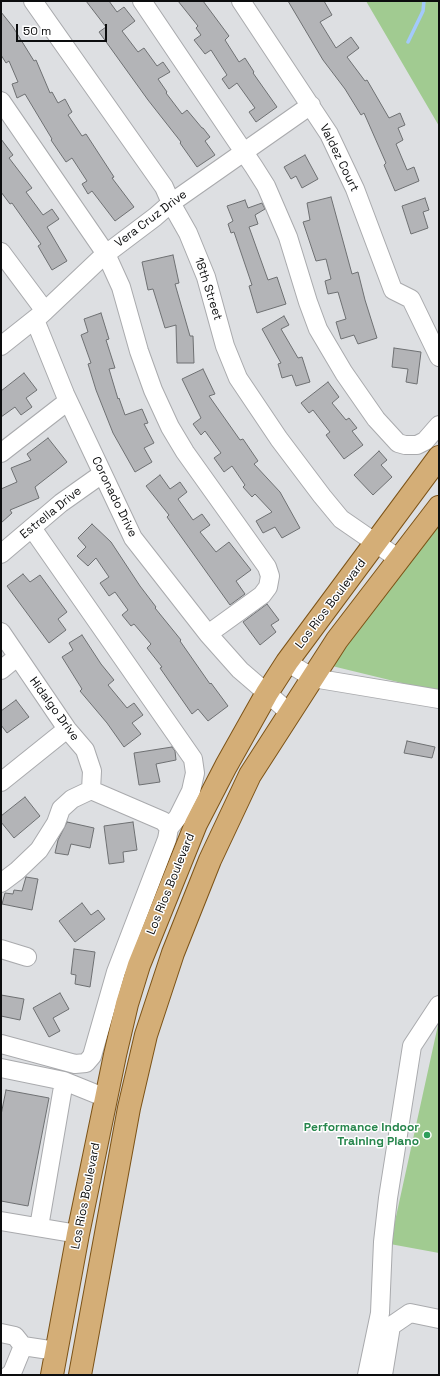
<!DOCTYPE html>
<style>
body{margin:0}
#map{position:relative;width:440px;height:1376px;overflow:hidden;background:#dddfe2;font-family:"Space Grotesk",sans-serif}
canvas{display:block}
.frame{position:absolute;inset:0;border:2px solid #0c0d0e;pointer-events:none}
.scale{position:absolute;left:16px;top:24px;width:91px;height:18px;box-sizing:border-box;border:2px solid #0c0d0e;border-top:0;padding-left:5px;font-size:12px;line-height:14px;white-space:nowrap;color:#0c0d0e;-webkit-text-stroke:3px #fff;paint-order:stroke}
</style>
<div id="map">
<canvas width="440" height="1376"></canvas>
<div class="frame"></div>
<div class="scale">50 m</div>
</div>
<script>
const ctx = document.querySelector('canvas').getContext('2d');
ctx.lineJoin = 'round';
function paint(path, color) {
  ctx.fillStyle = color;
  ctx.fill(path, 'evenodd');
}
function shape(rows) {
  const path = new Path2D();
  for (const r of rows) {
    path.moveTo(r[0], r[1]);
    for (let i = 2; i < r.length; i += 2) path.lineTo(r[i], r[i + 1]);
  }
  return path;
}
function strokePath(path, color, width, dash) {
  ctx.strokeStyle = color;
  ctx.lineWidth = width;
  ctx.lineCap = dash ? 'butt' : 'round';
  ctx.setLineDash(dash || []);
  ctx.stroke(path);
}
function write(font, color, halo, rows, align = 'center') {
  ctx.font = font + ' "Space Grotesk",sans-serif';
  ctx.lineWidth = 3;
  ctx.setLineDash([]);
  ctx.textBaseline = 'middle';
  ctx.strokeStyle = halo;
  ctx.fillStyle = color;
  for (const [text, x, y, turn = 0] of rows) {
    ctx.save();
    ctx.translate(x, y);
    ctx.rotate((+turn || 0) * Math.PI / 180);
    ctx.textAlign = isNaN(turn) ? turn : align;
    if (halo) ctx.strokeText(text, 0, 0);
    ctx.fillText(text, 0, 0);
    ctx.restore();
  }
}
paint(shape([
 [366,1,439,1,439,126],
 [439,522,439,692,332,666],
 [438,1025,439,1026,439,1253,390,1244]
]), '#a1cb91');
strokePath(shape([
 [408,42,423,11,424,1]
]), '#a3c9fb', 3.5);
const building = shape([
 [86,1,109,1,117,12,124,7,135,21,122,31,138,52,144,48,157,66,163,62,170,72,158,79,167,92,166,93,182,114,187,110,202,128,203,128,210,137,205,141,215,155,197,167,180,143,181,142,148,100,99,32,106,27,86,1],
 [178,1,203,1,229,36,225,40,239,62,245,58,254,72,253,73,277,107,256,122,249,112,255,108,237,83,229,89,222,79,227,75,211,50,205,54,194,40,201,35,196,28,198,26,178,1],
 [288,1,324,1,332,15,320,22,336,48,351,37,359,48,347,57,365,81,367,80,389,118,400,113,405,125,398,128,403,140,396,144,407,170,414,167,419,181,395,191,384,165,386,163,364,113,361,115,345,89,323,60,288,1],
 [1,12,13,27,34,61,36,60,50,93,52,92,58,103,65,99,72,112,68,115,82,136,86,134,114,177,112,178,134,207,115,221,92,191,88,194,82,184,87,181,72,158,66,162,51,140,52,139,25,94,17,98,12,84,18,82,9,61,6,63,1,55,1,12],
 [1,139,13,155,9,158,32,188,26,192,43,215,52,209,59,219,47,227,67,261,52,270,38,246,41,244,12,203,10,204,1,192,1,139],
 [305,155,318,179,302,188,296,176,291,179,284,167,305,155],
 [331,197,352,274,358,272,365,300,377,338,358,344,354,335,341,339,336,322,346,319,338,292,328,294,325,281,331,279,326,259,316,261,303,222,310,220,307,203,331,197],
 [425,198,429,210,423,212,428,228,411,234,402,206,425,198],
 [245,200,248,208,262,203,265,209,255,215,258,224,249,227,268,280,277,277,286,304,257,313,249,286,252,285,234,232,231,233,228,224,233,221,227,206,245,200],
 [173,255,179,283,175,284,190,336,193,336,194,363,177,363,176,325,165,328,153,289,148,290,142,262,173,255],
 [101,313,109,339,106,340,115,368,109,369,118,399,119,398,125,415,142,409,148,423,144,424,154,443,144,448,152,462,135,472,113,433,96,390,88,364,91,363,81,335,88,332,84,319,101,313],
 [284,316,289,325,281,329,298,358,302,357,310,382,296,386,292,375,282,378,278,364,281,363,262,329,284,316],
 [394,348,421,352,417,384,406,382,408,369,392,367,394,348],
 [203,369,215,394,209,396,240,440,243,439,258,461,254,464,280,492,300,528,282,538,275,527,263,533,256,521,272,512,255,494,252,497,243,487,245,485,232,466,224,472,214,458,221,453,205,431,201,435,193,424,201,418,182,379,203,369],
 [24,373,37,390,26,398,32,407,21,415,15,407,1,417,1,391,24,373],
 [328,382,339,397,332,403,346,420,349,418,357,428,352,431,363,445,344,459,326,435,330,432,313,410,309,413,301,403,328,382],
 [48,438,67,462,35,487,39,498,10,510,12,513,1,523,1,489,17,482,11,468,31,460,27,454,48,438],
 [379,451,387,460,381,465,392,477,373,495,354,475,379,451],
 [160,475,170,489,180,482,187,492,178,499,193,520,202,514,210,525,200,532,216,552,229,542,251,570,236,581,245,594,230,605,167,517,169,515,146,486,160,475],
 [92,524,111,542,140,586,156,607,155,608,181,640,180,641,210,684,211,683,228,706,208,721,198,709,192,714,160,668,162,667,147,648,151,644,134,624,131,626,122,615,128,610,115,592,109,596,100,583,109,577,96,558,88,566,77,556,86,547,78,538,92,524],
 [23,574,30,582,40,575,67,612,58,619,66,630,49,643,7,586,23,574],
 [267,604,279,620,271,625,276,632,260,645,243,622,267,604],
 [82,635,101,664,114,680,108,685,127,708,134,703,143,715,132,723,141,734,124,747,107,723,80,691,82,689,62,657,73,650,69,643,82,635],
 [16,700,29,717,7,733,1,725,1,711,16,700],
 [407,741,435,747,432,758,404,753,407,741],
 [172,747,175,751,176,760,156,764,160,782,139,785,134,753,172,747],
 [25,797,40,816,14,838,1,822,1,816,25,797],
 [67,822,94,828,90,848,71,844,68,855,55,853,58,840,67,822],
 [133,822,137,850,123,852,124,862,109,864,104,826,133,822],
 [26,877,38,879,32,910,2,904,5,893,13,894,14,890,22,891,26,877],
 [82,903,91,915,98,910,105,919,75,942,59,921,82,903],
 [74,949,95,952,90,987,75,984,76,975,71,974,74,949],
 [60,993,69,1009,53,1018,60,1031,49,1037,33,1008,60,993],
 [1,995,24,999,20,1020,1,1016,1,995],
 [6,1090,49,1098,28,1206,1,1201,1,1115,6,1090]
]);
paint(building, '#b3b4b7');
strokePath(building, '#6e7072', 1);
const minor = shape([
 [33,1,164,187,171,203,188,233,206,277,225,346,238,378,279,439,322,496,341,519,399,559],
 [142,1,254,167,266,186,288,237,308,302,318,329,344,373,376,419,398,443,405,445,417,445,425,441,439,425],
 [241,1,329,134,355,189,393,290,411,299,439,357],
 [1,101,106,254,121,287,139,351,153,390,170,427,185,452,267,567,270,576,268,587,262,595,208,634],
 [1,252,45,311,35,320,65,394,133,538,208,634,240,670,290,713],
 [1,346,45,311,102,257,155,217,171,203,311,105],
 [1,453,68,401],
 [32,528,193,759,195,773,191,791,178,817,169,828],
 [1,554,61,503,102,474],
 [1,632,67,729,85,750,92,771,91,790],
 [287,662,313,678,439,699],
 [1,670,17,657],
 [1,782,67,729],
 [1,883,17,871,39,850,56,823,61,809,72,799,91,790,163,821,169,828,167,839,116,972,92,1056,86,1063,75,1064,1,1044],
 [1,949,27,957],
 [1,1068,64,1081,106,1098],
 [1,1221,78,1234],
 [39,1227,64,1081],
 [1,1333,15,1336,23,1346,56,1351],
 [9,1375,12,1373,23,1346],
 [367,1375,380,1313,383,1242,388,1198,412,1046,439,1005],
 [383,1375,391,1326,410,1313,439,1319]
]);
const major = shape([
 [52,1375,78,1234,115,1055,127,1004,139,965,196,824,226,766,267,693,287,662,439,457],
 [80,1375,129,1108,146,1035,173,953,210,860,250,775,337,640,439,507]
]);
strokePath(minor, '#a9aaad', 20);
strokePath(major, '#7c5317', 24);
strokePath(minor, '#fff', 18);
strokePath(major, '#d4ae77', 22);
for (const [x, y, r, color] of [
 [427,1135,4,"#2e9e5b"]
]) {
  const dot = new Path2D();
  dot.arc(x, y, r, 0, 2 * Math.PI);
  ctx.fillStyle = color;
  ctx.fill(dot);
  strokePath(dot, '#fff', 1.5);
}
write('12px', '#0c0d0e', '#fff', [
 ["Valdez Court",339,158,64],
 ["Vera Cruz Drive",151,219,-37],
 ["18th Street",208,289,72],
 ["Coronado Drive",114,497,64],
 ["Estrella Drive",51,513,-39],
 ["Los Rios Boulevard",331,604,-53],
 ["Hidalgo Drive",54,709,54],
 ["Los Rios Boulevard",171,884,-68],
 ["Los Rios Boulevard",86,1196,-79]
]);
write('bold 12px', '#27864d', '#fff', [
 ["Performance Indoor",419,1128],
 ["Training Plano",419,1142]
], 'right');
</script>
